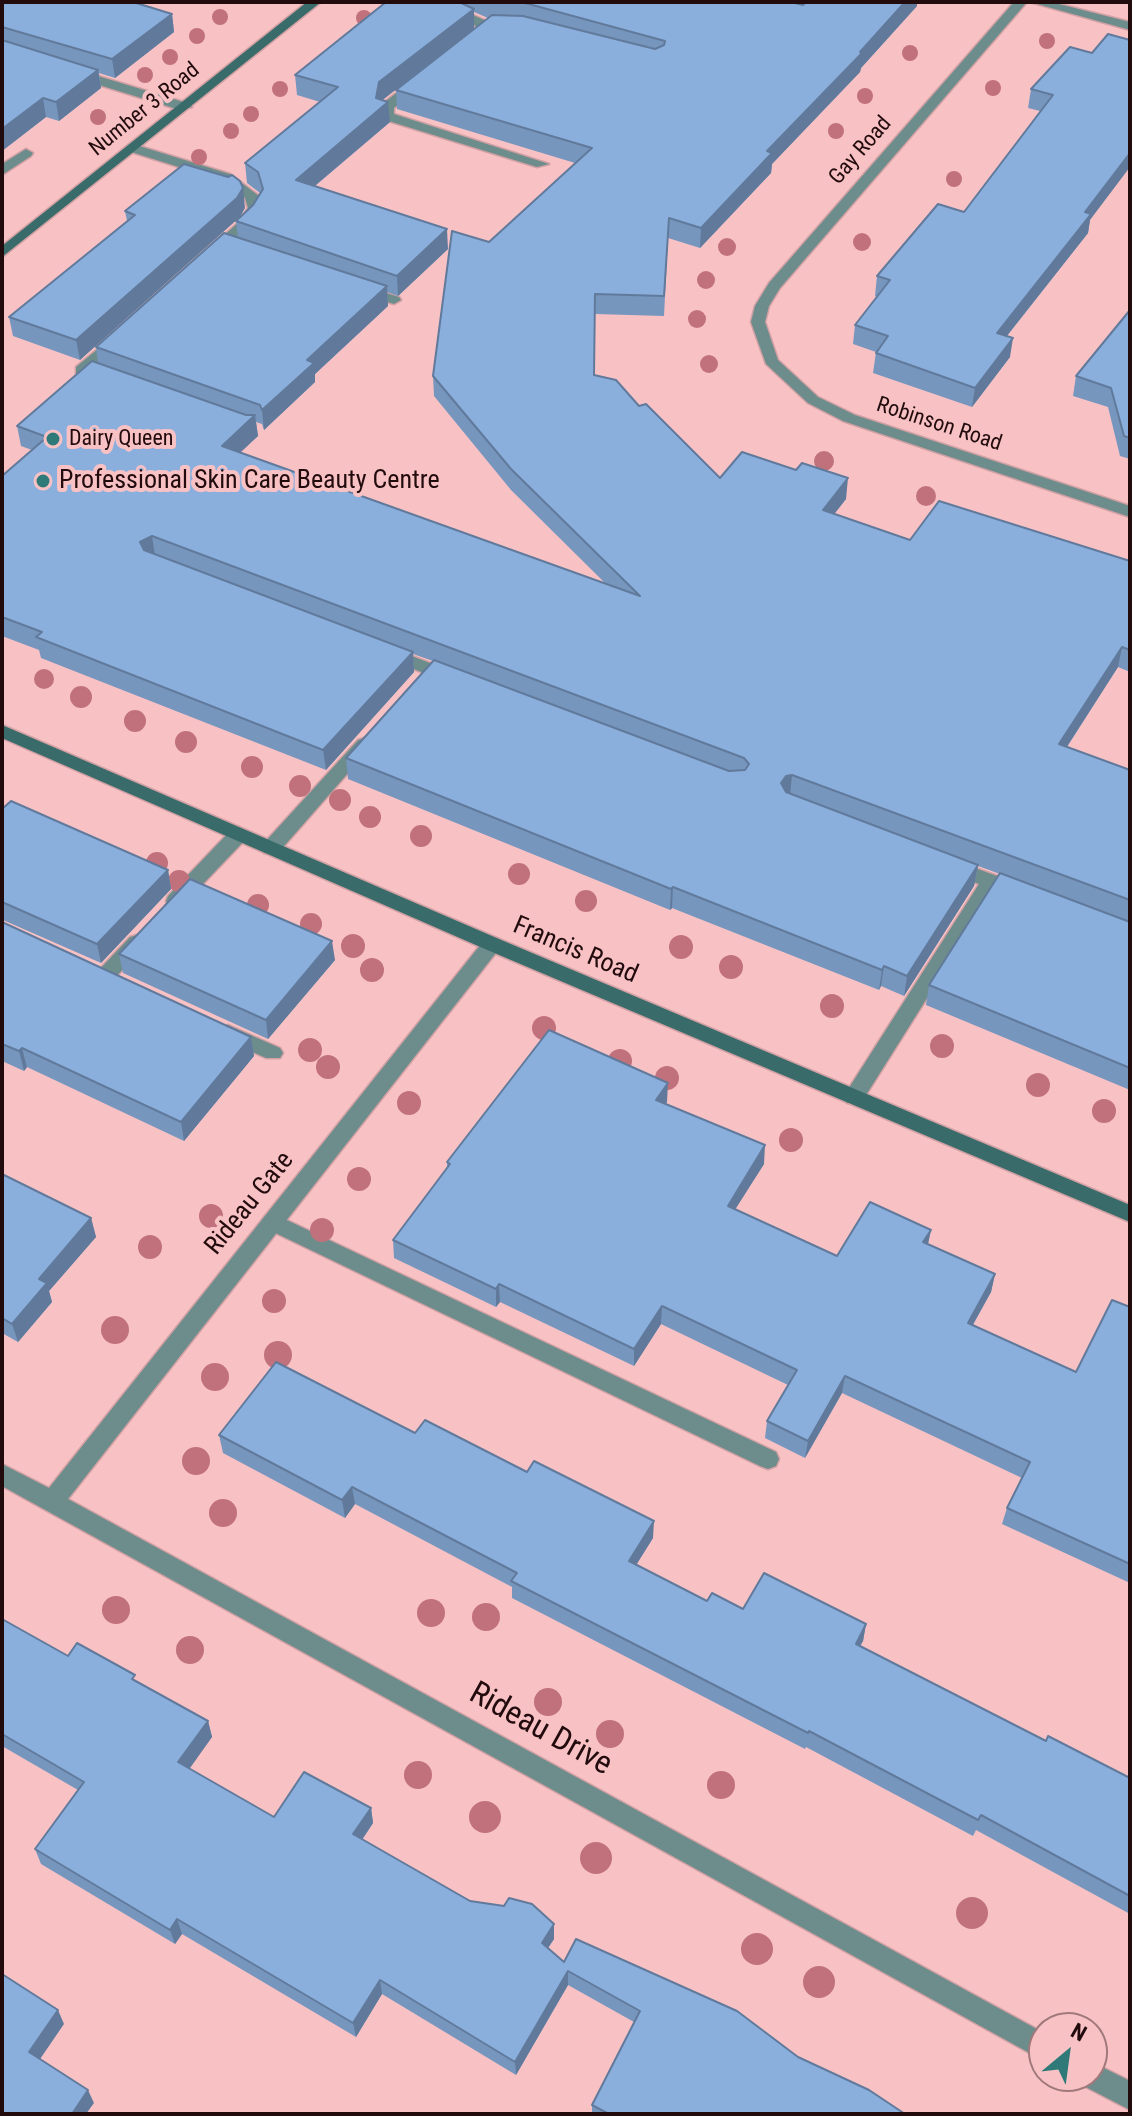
<!DOCTYPE html>
<style>
body{margin:0}
#map{position:relative;width:1132px;height:2116px;overflow:hidden;background:#f8c2c5;font-family:"Roboto Condensed",sans-serif}
canvas{display:block}
.frame{position:absolute;inset:0;border:4px solid #220b0d;pointer-events:none}
.north{position:absolute;left:1028px;top:2012px;width:80px;height:80px;box-sizing:border-box;background:#f8c2c5;border:2px solid #a2797b;border-radius:50%;rotate:29deg;font-size:22px;font-weight:700;line-height:32px;text-align:center;color:#220b0d}
.north::after{content:'';display:block;margin:auto;width:28px;height:36px;background:#307979;clip-path:polygon(50% 0,100% 100%,50% 72%,0 100%)}
</style>
<div id="map">
<canvas width="1132" height="2116"></canvas>
<div class="frame"></div>
<div class="north">N</div>
</div>
<script>
const ctx = document.querySelector('canvas').getContext('2d');
ctx.lineJoin = 'round';
function shape(rows) {
  const path = new Path2D();
  for (const r of rows) {
    path.moveTo(r[0], r[1]);
    for (let i = 2; i < r.length; i += 2) path.lineTo(r[i], r[i + 1]);
  }
  return path;
}
function strokePath(path, color, width, dash) {
  ctx.strokeStyle = color;
  ctx.lineWidth = width;
  ctx.lineCap = dash ? 'butt' : 'round';
  ctx.setLineDash(dash || []);
  ctx.stroke(path);
}
function paint(path, color) {
  ctx.fillStyle = color;
  ctx.fill(path, 'evenodd');
}
function write(font, color, halo, rows, align = 'center') {
  ctx.font = font + ' "Roboto Condensed",sans-serif';
  ctx.lineWidth = 8;
  ctx.setLineDash([]);
  ctx.textBaseline = 'middle';
  ctx.strokeStyle = halo;
  ctx.fillStyle = color;
  for (const [text, x, y, turn = 0] of rows) {
    ctx.save();
    ctx.translate(x, y);
    ctx.rotate((+turn || 0) * Math.PI / 180);
    ctx.textAlign = isNaN(turn) ? turn : align;
    if (halo) ctx.strokeText(text, 0, 0);
    ctx.fillText(text, 0, 0);
    ctx.restore();
  }
}
const lane = shape([
 [427,2,444,2,491,23,507,24,513,28,507,32,484,30,427,2],
 [75,69,190,104,192,107,180,110,70,76,70,70,75,69],
 [412,81,424,84,394,108,394,114,549,164,537,167,382,119,382,104,412,81],
 [133,144,230,174,259,196,262,208,255,221,218,256,208,256,208,250,242,219,248,208,245,198,220,180,128,151,128,145,133,144],
 [26,149,33,153,31,156,2,175,2,164,26,149],
 [363,286,399,297,401,300,394,304,358,293,358,287,363,286],
 [117,333,122,335,122,341,92,369,112,376,112,382,107,384,76,373,76,367,117,333],
 [391,648,456,673,459,677,450,683,385,658,382,654,385,650,391,648],
 [364,738,370,740,373,744,370,748,278,853,264,853,262,848,264,843,358,740,364,738],
 [239,827,248,834,246,839,182,906,168,906,166,901,168,896,232,829,239,827],
 [950,859,1025,886,1027,891,1018,898,995,890,861,1103,847,1103,844,1097,847,1091,979,884,943,871,941,866,943,861,950,859],
 [137,935,147,942,144,947,111,982,97,982,94,977,97,972,130,937,137,935],
 [228,1025,280,1048,283,1053,280,1058,266,1058,221,1038,218,1033,221,1028,228,1025],
 [272,1213,776,1452,779,1459,776,1466,768,1469,760,1466,265,1228,261,1222,265,1216,272,1213]
]);
const street = shape([
 [1014,2,1027,2,780,288,769,306,765,322,778,360,818,397,855,415,1130,506,1130,517,843,421,808,403,766,364,751,322,755,306,769,283,1014,2],
 [1030,2,1051,2,1130,22,1130,30,1030,2],
 [492,937,499,939,502,944,499,949,68,1499,1044,2033,1044,2061,2,1486,2,1464,49,1488,485,939,492,937],
 [1092,2062,1130,2081,1130,2110,1082,2085,1079,2076,1092,2076,1092,2062]
]);
const secondary = shape([
 [307,2,321,2,2,257,2,246,307,2],
 [2,725,499,939,1130,1205,1130,1222,485,949,2,738,2,725]
]);
strokePath(lane, '#d1a1a4', 3);
strokePath(street, '#d1a1a4', 3);
strokePath(secondary, '#d1a1a4', 3);
paint(lane, '#6d8c8c');
paint(street, '#6d8c8c');
paint(secondary, '#396b6a');
ctx.fillStyle = '#c1717b';
for (const [x, y, r] of [
 [220,17,8],
 [364,18,8],
 [197,36,8],
 [1047,41,8],
 [910,53,8],
 [170,57,8],
 [145,75,8],
 [993,88,8],
 [280,89,8],
 [865,96,8],
 [251,114,8],
 [98,117,8],
 [231,131,8],
 [836,131,8],
 [199,157,8],
 [954,179,8],
 [862,242,9],
 [727,247,9],
 [706,280,9],
 [697,319,9],
 [709,364,9],
 [824,461,10],
 [926,496,10],
 [44,679,10],
 [81,697,11],
 [135,721,11],
 [186,742,11],
 [252,767,11],
 [300,786,11],
 [340,800,11],
 [370,817,11],
 [421,836,11],
 [157,863,11],
 [519,874,11],
 [179,881,11],
 [586,901,11],
 [258,905,11],
 [311,924,11],
 [353,946,12],
 [681,947,12],
 [731,967,12],
 [372,970,12],
 [832,1006,12],
 [544,1028,12],
 [942,1046,12],
 [310,1050,12],
 [620,1061,12],
 [328,1067,12],
 [667,1078,12],
 [1038,1085,12],
 [409,1103,12],
 [1104,1111,12],
 [791,1140,12],
 [359,1179,12],
 [211,1216,12],
 [322,1230,12],
 [150,1247,12],
 [274,1301,12],
 [115,1330,14],
 [278,1355,14],
 [215,1377,14],
 [196,1461,14],
 [223,1513,14],
 [116,1610,14],
 [431,1613,14],
 [486,1617,14],
 [190,1650,14],
 [548,1702,14],
 [610,1734,14],
 [418,1775,14],
 [721,1785,14],
 [485,1817,16],
 [596,1858,16],
 [972,1913,16],
 [757,1949,16],
 [819,1982,16]
]) {
  ctx.beginPath();
  ctx.arc(x, y, r, 0, 2 * Math.PI);
  ctx.fill();
}
paint(shape([
 [2,2,172,14,174,32,115,78,99,73,101,88,59,121,46,117,2,151],
 [386,2,790,2,803,5,917,6,861,68,860,72,772,164,771,173,700,248,668,238,664,316,595,314,594,375,639,406,720,478,846,499,834,514,910,540,1130,561,1130,672,1118,667,1067,747,1130,770,1130,1090,926,1005,929,985,1000,874,978,866,974,886,904,996,881,986,879,990,672,908,670,910,348,779,346,758,433,661,413,654,414,672,326,770,41,658,39,650,2,636,2,476,32,450,21,446,17,426,98,363,96,347,238,238,236,221,253,205,260,193,247,183,245,163,320,102,297,95,295,75],
 [474,12,488,18,396,90,397,109,575,163,489,242,433,376,434,396,511,490,606,584,240,452,258,436,256,422,262,424,264,430,315,382,315,374,388,306,387,292,398,296,448,249,315,186,390,122,382,100,474,29],
 [1070,47,1090,220,1088,233,1007,336,1010,357,972,407,873,373,876,352,853,344,855,325,877,297,875,296,877,276,964,212,1040,111,1028,108,1031,89],
 [245,208,80,360,13,336,9,317,127,221,125,211],
 [1130,310,1130,459,1120,456,1108,407,1073,396,1076,376],
 [2,809,168,870,171,889,101,963,3,920,2,921],
 [2,922,251,1037,254,1056,184,1141,27,1067,24,1071,2,1061],
 [119,954,335,960,268,1039,123,973],
 [667,1102,665,1104,764,1164,735,1209,837,1256,931,1230,928,1244,995,1274,991,1292,973,1325,1076,1372,1130,1307,1130,1583,1002,1524,1007,1508,1022,1478,842,1393,805,1458,765,1438,767,1421,788,1385,661,1324,634,1366,500,1302,496,1307,394,1258,393,1240,447,1168,447,1162],
 [2,1174,91,1218,96,1237,49,1291,52,1302,18,1342,2,1333],
 [415,1433,653,1538,636,1565,707,1601,743,1609,866,1624,863,1641,860,1646,1046,1741,1130,1778,1130,1914,976,1830,973,1836,806,1747,805,1749,512,1598,512,1587,355,1504,345,1518,223,1453,219,1435],
 [2,1619,68,1656,138,1682,208,1721,212,1737,189,1768,274,1817,371,1808,373,1823,362,1840,470,1901,554,1939,548,1948,564,1962,798,2057,905,2114,592,2114,592,2105,634,2022,568,1985,516,2075,382,1994,356,2037,182,1934,175,1944,41,1864,35,1849,78,1790,2,1746]
]), '#7796be');
paint(shape([
 [905,2,917,2,917,6,861,68,860,72,772,164,771,173,700,248,701,228,767,151],
 [474,9,474,29,380,102,388,102,390,122,298,200,296,180,376,98,379,82],
 [172,14,174,32,115,78,112,59],
 [98,70,101,88,59,121,56,102],
 [43,98,46,117,2,151,2,129],
 [1130,153,1130,167,1090,220,1088,233,994,352,997,333,1085,212],
 [243,188,245,208,240,217,80,360,76,340],
 [447,229,448,249,398,296,397,276],
 [387,286,388,306,315,374,315,382,264,430,262,410,307,360],
 [1013,338,1010,357,972,407,975,388],
 [255,415,258,436,225,467,222,446],
 [848,478,846,499,821,531,823,510],
 [152,536,155,556,143,563,140,542],
 [1122,647,1118,667,1055,765,1059,744],
 [413,652,414,672,326,770,323,750],
 [792,775,790,796,779,803,781,783,786,776],
 [978,865,974,886,904,996,907,976],
 [168,870,171,889,101,963,97,944],
 [673,887,672,908,670,910,671,889],
 [332,941,335,960,268,1039,266,1020],
 [884,966,881,986,879,990,882,970],
 [251,1037,254,1056,184,1141,181,1122],
 [22,1048,27,1067,24,1071,19,1051],
 [668,1083,667,1102,655,1119,656,1100],
 [765,1145,764,1164,726,1224,728,1206],
 [91,1218,96,1237,49,1291,52,1302,18,1342,12,1324,39,1279],
 [931,1230,927,1248,923,1242],
 [995,1274,991,1292,964,1340,968,1323],
 [499,1284,500,1302,496,1307,496,1289],
 [662,1306,661,1324,634,1366,634,1349],
 [845,1376,842,1393,805,1458,808,1441],
 [352,1487,355,1504,345,1518,342,1500],
 [654,1521,653,1538,628,1578,629,1561],
 [866,1624,863,1641,852,1660,856,1644],
 [208,1721,212,1737,183,1778,178,1762],
 [371,1808,373,1823,355,1850,353,1834],
 [177,1919,182,1934,175,1944,170,1930],
 [554,1924,554,1939,542,1957,542,1943],
 [568,1971,568,1985,516,2075,515,2062],
 [380,1980,382,1994,356,2037,353,2023],
 [58,2010,64,2024,36,2065,29,2052],
 [88,2090,94,2103,86,2114,72,2114]
]), '#617a9b');
const building = shape([
 [2,2,133,2,172,14,112,59,2,27,2,2],
 [386,2,459,2,474,9,379,82,376,98,388,102,296,180,447,229,397,276,236,221,253,205,263,189,258,172,245,163,338,87,295,75,386,2],
 [514,2,790,2,803,5,806,2,905,2,860,52,862,53,767,151,772,153,701,228,669,218,664,296,595,294,594,375,616,380,639,406,646,404,720,478,742,452,796,470,802,463,848,478,823,510,910,540,939,501,1130,561,1130,650,1122,647,1059,744,1130,770,1130,900,792,775,786,776,781,783,786,792,978,865,907,976,884,966,882,970,673,887,671,889,346,758,434,660,729,771,745,770,749,764,744,758,152,536,140,542,144,550,413,652,323,750,36,637,42,632,2,617,2,476,47,437,17,426,92,361,246,415,255,415,222,446,640,596,511,469,433,376,452,231,489,242,592,148,396,90,492,15,523,16,655,49,664,45,665,41,525,3,514,2],
 [1108,34,1130,40,1130,153,1085,212,1091,214,997,333,1013,338,975,388,876,353,888,336,855,325,890,280,877,276,938,204,964,212,1053,95,1031,89,1070,47,1092,53,1108,34],
 [2,40,98,70,56,102,43,98,2,129,2,40],
 [184,164,228,177,232,175,240,181,243,188,237,198,76,340,9,317,135,215,125,211,184,164],
 [224,233,387,286,307,360,314,363,262,410,260,405,96,347,224,233],
 [1130,310,1130,438,1124,436,1111,388,1076,376,1130,310],
 [11,801,168,870,97,944,2,902,2,809,11,801],
 [1000,873,1130,922,1130,1068,929,985,1000,873],
 [190,879,332,941,266,1020,119,954,190,879],
 [2,922,251,1037,181,1122,22,1048,19,1051,2,1044,2,922],
 [549,1030,668,1083,656,1100,765,1145,728,1206,837,1256,870,1202,931,1230,923,1242,995,1274,968,1323,1076,1372,1112,1300,1130,1307,1130,1564,1007,1508,1030,1462,845,1376,808,1441,767,1421,797,1370,662,1306,634,1349,499,1284,496,1289,393,1240,450,1164,447,1162,549,1030],
 [2,1174,91,1218,39,1279,47,1283,12,1324,2,1318,2,1174],
 [276,1362,415,1433,425,1420,527,1472,534,1461,654,1521,629,1561,707,1601,712,1593,743,1609,764,1573,866,1624,856,1644,1046,1741,1048,1736,1130,1778,1130,1896,981,1815,978,1820,809,1731,808,1733,511,1581,517,1573,352,1487,342,1500,219,1435,276,1362],
 [2,1619,68,1656,77,1643,135,1675,132,1679,208,1721,178,1762,274,1817,304,1772,371,1808,353,1834,470,1901,504,1906,509,1898,532,1904,554,1924,542,1943,564,1962,576,1939,737,2011,798,2057,869,2090,905,2114,609,2114,592,2105,640,2011,568,1971,515,2062,380,1980,353,2023,177,1919,170,1930,35,1849,84,1782,2,1734,2,1619],
 [2,1974,58,2010,29,2052,88,2090,72,2114,2,2114,2,1974]
]);
paint(building, '#8aafdd');
strokePath(building, '#617a9b', 2);
for (const [x, y, r, color] of [
 [53,439,8,"#307979"],
 [43,481,8,"#307979"]
]) {
  const dot = new Path2D();
  dot.arc(x, y, r, 0, 2 * Math.PI);
  ctx.fillStyle = color;
  ctx.fill(dot);
  strokePath(dot, '#f8c2c5', 3);
}
write('22px', '#220b0d', '#f8c2c5', [
 ["Number 3 Road",145,110,-39],
 ["Gay Road",861,151,-49],
 ["Robinson Road",939,425,18]
]);
write('22px', '#220b0d', '#f8c2c5', [
 ["Dairy Queen",69,439]
], 'left');
write('26px', '#220b0d', '#f8c2c5', [
 ["Professional Skin Care Beauty Centre",59,481]
], 'left');
write('26px', '#220b0d', '#f8c2c5', [
 ["Francis Road",575,951,23],
 ["Rideau Gate",250,1204,-51]
]);
write('32px', '#220b0d', '#f8c2c5', [
 ["Rideau Drive",540,1730,29]
]);
</script>
